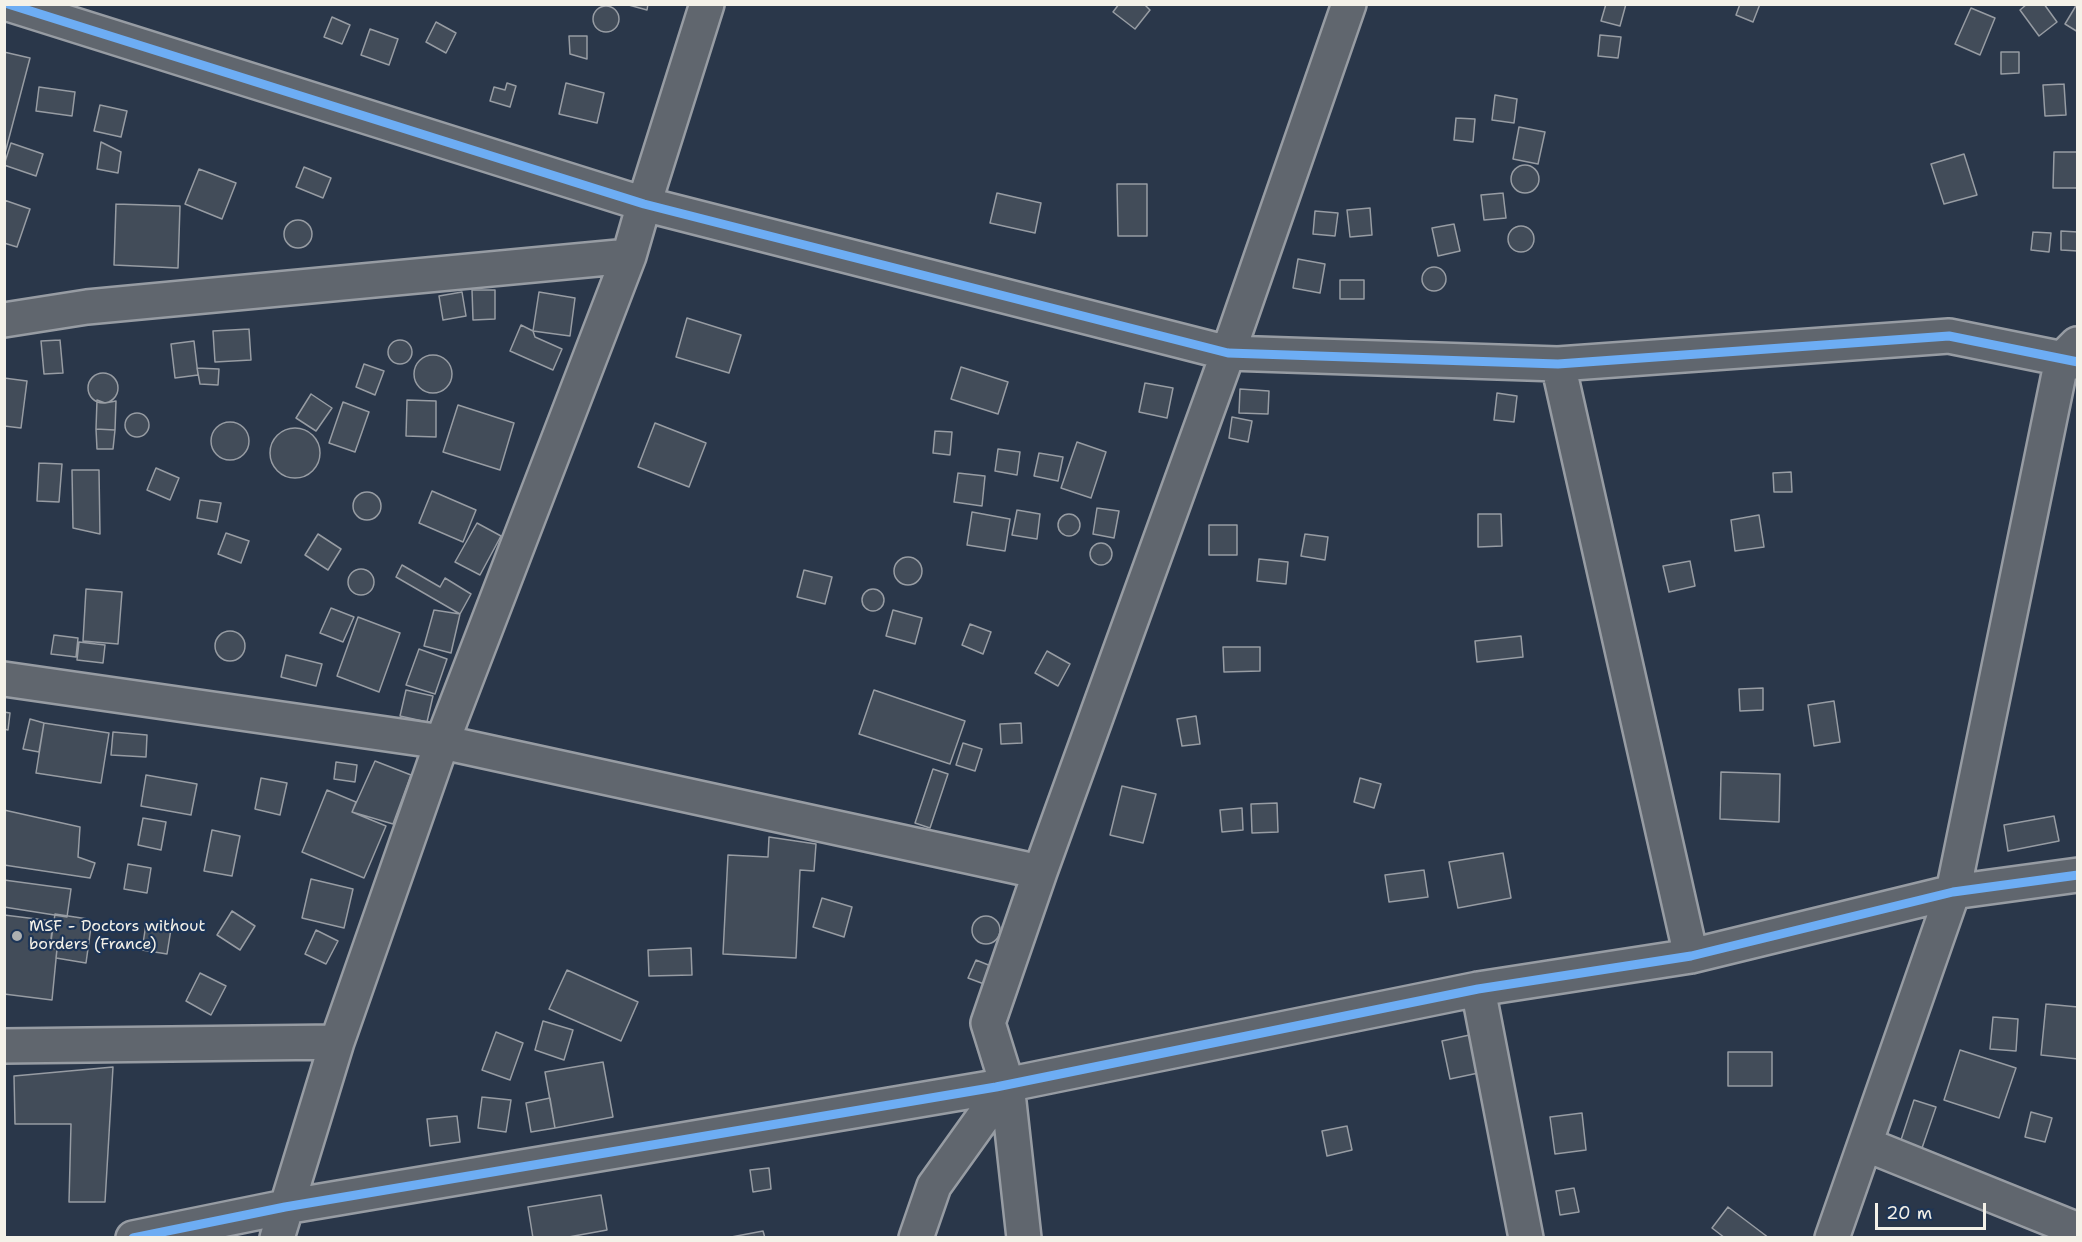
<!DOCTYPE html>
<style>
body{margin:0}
#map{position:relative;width:2082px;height:1242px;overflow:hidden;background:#2a374a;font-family:"Shantell Sans",sans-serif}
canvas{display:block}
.frame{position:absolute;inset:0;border:6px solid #f4f1e8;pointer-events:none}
.scale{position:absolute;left:1875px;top:1203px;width:111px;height:27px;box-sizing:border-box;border:3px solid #f4f1e8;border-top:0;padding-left:8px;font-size:18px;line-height:21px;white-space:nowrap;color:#f4f1e8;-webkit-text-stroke:4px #1d3557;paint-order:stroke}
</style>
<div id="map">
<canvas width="2082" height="1242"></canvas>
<div class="frame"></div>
<div class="scale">20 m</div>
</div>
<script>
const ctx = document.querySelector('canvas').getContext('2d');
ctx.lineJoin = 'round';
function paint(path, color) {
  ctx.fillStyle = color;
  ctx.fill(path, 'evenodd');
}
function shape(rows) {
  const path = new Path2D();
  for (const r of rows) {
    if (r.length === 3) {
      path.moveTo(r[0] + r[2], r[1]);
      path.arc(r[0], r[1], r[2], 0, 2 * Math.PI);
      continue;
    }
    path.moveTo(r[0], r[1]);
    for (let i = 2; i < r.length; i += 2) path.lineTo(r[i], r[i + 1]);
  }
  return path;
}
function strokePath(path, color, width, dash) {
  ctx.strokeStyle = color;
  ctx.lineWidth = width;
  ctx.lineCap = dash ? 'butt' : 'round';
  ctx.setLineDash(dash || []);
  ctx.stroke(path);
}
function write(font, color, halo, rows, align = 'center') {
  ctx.font = font + ' "Shantell Sans",sans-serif';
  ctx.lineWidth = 4.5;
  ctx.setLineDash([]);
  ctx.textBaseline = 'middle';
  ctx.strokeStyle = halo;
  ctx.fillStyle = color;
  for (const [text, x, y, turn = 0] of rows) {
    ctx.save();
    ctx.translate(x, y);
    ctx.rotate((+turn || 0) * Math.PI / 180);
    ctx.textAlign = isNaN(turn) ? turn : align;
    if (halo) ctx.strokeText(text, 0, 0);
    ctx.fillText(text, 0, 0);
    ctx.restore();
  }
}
const building = shape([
 [625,4,648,4,647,10,625,4],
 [1119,4,1144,4,1150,10,1135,29,1113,12,1119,4],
 [1606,4,1626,4,1620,26,1601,21,1606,4],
 [1740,4,1760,4,1753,22,1736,15,1740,4],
 [2027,4,2044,4,2057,22,2039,36,2020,10,2027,4],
 [2077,4,2078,4,2078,32,2065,24,2077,4],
 [606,19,13],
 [1971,8,1995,18,1980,55,1955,44,1971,8],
 [332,17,350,25,342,44,324,37,332,17],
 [436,22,456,33,446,53,426,42,436,22],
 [370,29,398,39,389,65,361,55,370,29],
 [1600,35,1621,37,1618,58,1598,56,1600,35],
 [569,36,587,36,587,59,570,54,569,36],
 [4,52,30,58,4,157,4,52],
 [2001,52,2019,52,2019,73,2001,74,2001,52],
 [507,83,516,86,510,107,490,101,494,87,505,90,507,83],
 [566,83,604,93,597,123,559,114,566,83],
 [2064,84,2066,115,2045,116,2043,85,2064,84],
 [39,87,75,92,72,116,36,111,39,87],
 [1495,95,1517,99,1514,123,1492,120,1495,95],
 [100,105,127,111,121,137,94,131,100,105],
 [1456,118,1475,119,1473,142,1454,140,1456,118],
 [1519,127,1545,132,1538,164,1513,159,1519,127],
 [101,142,121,152,118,173,97,169,101,142],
 [11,143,43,154,36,176,4,165,11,143],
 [2054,152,2078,152,2078,188,2053,188,2054,152],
 [1964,154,1977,195,1944,204,1931,164,1964,154],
 [1525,179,14],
 [304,167,331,178,323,198,296,187,304,167],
 [199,169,236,183,222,219,185,204,199,169],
 [1117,184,1147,184,1147,236,1118,236,1117,184],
 [997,193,1041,203,1035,233,990,223,997,193],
 [1503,193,1506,218,1484,220,1481,195,1503,193],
 [4,200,30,209,17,247,4,243,4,200],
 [116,204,180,206,178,268,114,265,116,204],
 [1370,208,1372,235,1350,237,1347,210,1370,208],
 [1315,211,1338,213,1335,236,1313,234,1315,211],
 [298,234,14],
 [1454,224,1460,251,1438,256,1432,228,1454,224],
 [1521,239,13],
 [2061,231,2078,232,2078,251,2061,250,2061,231],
 [2033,232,2051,233,2049,252,2031,250,2033,232],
 [1298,259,1325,264,1320,293,1293,288,1298,259],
 [1434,279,12],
 [1340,280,1364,280,1364,299,1340,299,1340,280],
 [472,290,495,290,495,319,473,320,472,290],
 [462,292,466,316,443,320,439,296,462,292],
 [539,292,575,298,570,336,533,331,539,292],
 [687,318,741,335,729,373,676,357,687,318],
 [521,325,533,331,535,337,562,349,553,370,510,351,521,325],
 [249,329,251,360,215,362,213,331,249,329],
 [400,352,12],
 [60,340,63,373,44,374,41,341,60,340],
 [194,341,198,375,175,378,171,344,194,341],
 [433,374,19],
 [364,364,384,371,375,395,356,387,364,364],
 [961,367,1008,382,998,414,951,399,961,367],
 [197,368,219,369,218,385,200,384,197,368],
 [103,388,15],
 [4,378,27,381,21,428,4,426,4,378],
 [1145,383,1173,388,1167,418,1139,412,1145,383],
 [1240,389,1269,391,1268,414,1239,413,1240,389],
 [1497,393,1517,396,1514,422,1494,420,1497,393],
 [311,394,332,408,316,431,296,418,311,394],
 [97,400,105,403,116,401,115,430,96,429,97,400],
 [407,400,436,401,436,437,406,436,407,400],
 [343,402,369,412,355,452,329,443,343,402],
 [458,405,514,423,500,470,443,452,458,405],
 [137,425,12],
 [1232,417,1252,421,1248,442,1229,438,1232,417],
 [230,441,19],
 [655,423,706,443,689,487,638,467,655,423],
 [295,453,25],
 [96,429,115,430,113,449,97,449,96,429],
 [935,431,952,432,950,455,933,453,935,431],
 [1077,442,1106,452,1091,498,1061,488,1077,442],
 [998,449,1020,452,1017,475,995,471,998,449],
 [1039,453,1063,457,1058,481,1034,476,1039,453],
 [39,463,62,464,59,502,37,501,39,463],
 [156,468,179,478,170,500,147,490,156,468],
 [72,470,99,470,100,534,73,528,72,470],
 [1791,472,1792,492,1774,492,1773,473,1791,472],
 [958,473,985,476,982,506,954,502,958,473],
 [432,491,476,510,463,542,419,523,432,491],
 [367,506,14],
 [200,500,221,503,217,522,197,518,200,500],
 [1097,508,1119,511,1114,538,1093,534,1097,508],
 [1017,510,1040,514,1037,539,1012,535,1017,510],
 [972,512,1010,519,1005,551,967,545,972,512],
 [1069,525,11],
 [1478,514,1501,514,1502,546,1478,547,1478,514],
 [1759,515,1764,547,1735,551,1731,520,1759,515],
 [477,523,501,536,480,575,455,562,477,523],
 [1209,525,1237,525,1237,555,1209,555,1209,525],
 [226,533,249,541,241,563,218,554,226,533],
 [318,534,341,549,328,570,305,555,318,534],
 [1305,534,1328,537,1325,560,1301,556,1305,534],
 [1101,554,11],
 [908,571,14],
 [1259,559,1288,562,1286,584,1257,581,1259,559],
 [1690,561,1695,586,1669,592,1663,566,1690,561],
 [402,565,440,587,445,578,471,594,460,614,396,577,402,565],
 [361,582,13],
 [804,570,832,577,825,604,797,597,804,570],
 [873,600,11],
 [86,589,122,592,118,644,83,641,86,589],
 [331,608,354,617,343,642,320,633,331,608],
 [434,610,460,614,451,653,424,646,434,610],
 [893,610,922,618,915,644,886,636,893,610],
 [358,617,400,633,379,692,337,676,358,617],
 [970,624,991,632,983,654,962,645,970,624],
 [230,646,15],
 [54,635,78,638,76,657,51,654,54,635],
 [1521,636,1523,657,1477,662,1475,641,1521,636],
 [79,642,105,645,103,663,77,660,79,642],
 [1223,647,1260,647,1260,671,1224,672,1223,647],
 [419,649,447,659,435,694,406,685,419,649],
 [1047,651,1070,664,1058,686,1035,673,1047,651],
 [286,655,322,664,316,686,281,677,286,655],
 [1763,688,1763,710,1740,711,1739,689,1763,688],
 [406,690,433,696,427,722,400,716,406,690],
 [874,690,965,721,950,764,859,734,874,690],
 [1834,701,1840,742,1814,746,1808,705,1834,701],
 [4,712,10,713,8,730,4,729,4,712],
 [1196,716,1200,744,1182,746,1177,719,1196,716],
 [30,719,44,723,39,752,23,749,30,719],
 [44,723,109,733,101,783,36,773,44,723],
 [1021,723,1022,743,1001,744,1000,724,1021,723],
 [113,732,147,735,146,757,111,755,113,732],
 [963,743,982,749,975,771,956,765,963,743],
 [375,761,411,775,393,824,352,812,375,761],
 [336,762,357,765,355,782,334,779,336,762],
 [933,769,948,774,930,828,915,823,933,769],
 [1721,772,1780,774,1779,822,1720,819,1721,772],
 [146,775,197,784,191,815,141,806,146,775],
 [261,778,287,783,280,815,255,809,261,778],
 [1360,778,1381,784,1374,808,1354,802,1360,778],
 [1122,786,1156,794,1143,843,1110,835,1122,786],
 [327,790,356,802,352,812,386,826,364,878,302,852,327,790],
 [1277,803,1278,832,1252,833,1251,804,1277,803],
 [1242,808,1243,830,1222,832,1220,810,1242,808],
 [4,810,80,827,78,857,95,863,90,878,4,865,4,810],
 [2054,816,2059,841,2008,851,2004,825,2054,816],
 [143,818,166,822,161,850,138,845,143,818],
 [212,830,240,836,232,876,204,871,212,830],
 [769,837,816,844,814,871,800,870,796,958,723,954,728,855,768,857,769,837],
 [1503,853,1511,898,1458,908,1449,862,1503,853],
 [128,864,151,868,147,893,124,889,128,864],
 [1424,870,1428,897,1389,902,1385,875,1424,870],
 [311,879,353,889,344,928,302,918,311,879],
 [4,880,71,889,67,917,4,907,4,880],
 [822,898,852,907,844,937,813,927,822,898],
 [232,911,255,926,240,950,217,935,232,911],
 [55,914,88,919,87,926,91,927,86,963,56,958,57,949,50,948,55,914],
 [4,915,53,921,50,948,57,949,52,1000,4,994,4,915],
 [986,930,14],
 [146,924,171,929,167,954,142,950,146,924],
 [316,930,338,941,326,964,305,954,316,930],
 [691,948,692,975,649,976,648,950,691,948],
 [976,960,991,966,984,984,968,978,976,960],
 [567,970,638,1002,621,1041,549,1009,567,970],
 [200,973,226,986,211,1015,186,1001,200,973],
 [2046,1004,2078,1007,2078,1059,2041,1055,2046,1004],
 [1993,1017,2018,1019,2016,1051,1990,1049,1993,1017],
 [543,1021,573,1030,564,1060,535,1050,543,1021],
 [496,1032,523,1043,510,1080,482,1070,496,1032],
 [1474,1034,1483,1072,1450,1079,1442,1041,1474,1034],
 [1960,1050,2016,1068,1999,1118,1944,1100,1960,1050],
 [1728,1052,1772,1052,1772,1086,1728,1086,1728,1052],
 [603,1062,613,1117,555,1128,545,1072,603,1062],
 [113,1067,105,1202,69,1202,71,1124,15,1124,14,1076,113,1067],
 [482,1097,511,1100,506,1132,478,1128,482,1097],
 [550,1098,555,1128,531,1132,526,1103,550,1098],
 [1914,1100,1936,1107,1921,1151,1900,1143,1914,1100],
 [2031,1112,2052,1118,2045,1142,2025,1137,2031,1112],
 [1582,1113,1586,1150,1555,1154,1550,1117,1582,1113],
 [457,1116,460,1142,430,1146,427,1119,457,1116],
 [1347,1126,1352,1150,1327,1156,1322,1131,1347,1126],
 [769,1168,771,1189,753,1192,750,1170,769,1168],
 [1574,1188,1579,1212,1560,1215,1556,1191,1574,1188],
 [601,1195,607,1230,563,1238,533,1238,528,1207,601,1195],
 [1728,1207,1769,1238,1725,1238,1712,1228,1728,1207],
 [763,1231,765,1238,726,1238,763,1231]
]);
paint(building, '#424c59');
strokePath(building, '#979ca3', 1.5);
const minor = shape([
 [8,4,644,204,1228,353,1558,364,1949,336,2078,362],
 [4,320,87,307,629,256],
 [1558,364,1691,956],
 [4,679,442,742,1040,872],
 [1478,989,1526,1238],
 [4,1046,337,1042],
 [1007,1084,988,1023,1040,872,1228,353,1349,4],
 [1865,1144,2078,1230],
 [133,1238,285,1207,996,1087,1478,989,1691,956,1953,892,2078,875],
 [277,1238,337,1042,442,742,629,256,644,204,707,4],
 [916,1238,934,1186,1007,1084,1024,1238],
 [1832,1238,1953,892,2062,359,2077,344]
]);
strokePath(minor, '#979ca3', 38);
strokePath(minor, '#60666e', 33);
strokePath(shape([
 [8,4,644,204,1228,353,1558,364,1949,336,2078,362],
 [133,1238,285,1207,996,1087,1478,989,1691,956,1953,892,2078,875]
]), '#6dadf4', 9);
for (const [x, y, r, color] of [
 [17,936,6,"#adb0b1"]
]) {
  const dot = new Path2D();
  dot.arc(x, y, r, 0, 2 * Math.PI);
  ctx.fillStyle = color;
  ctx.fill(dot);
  strokePath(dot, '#1d3557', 2);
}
write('16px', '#f4f1e8', '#1d3557', [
 ["MSF - Doctors without",29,927],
 ["borders (France)",29,945]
], 'left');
</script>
